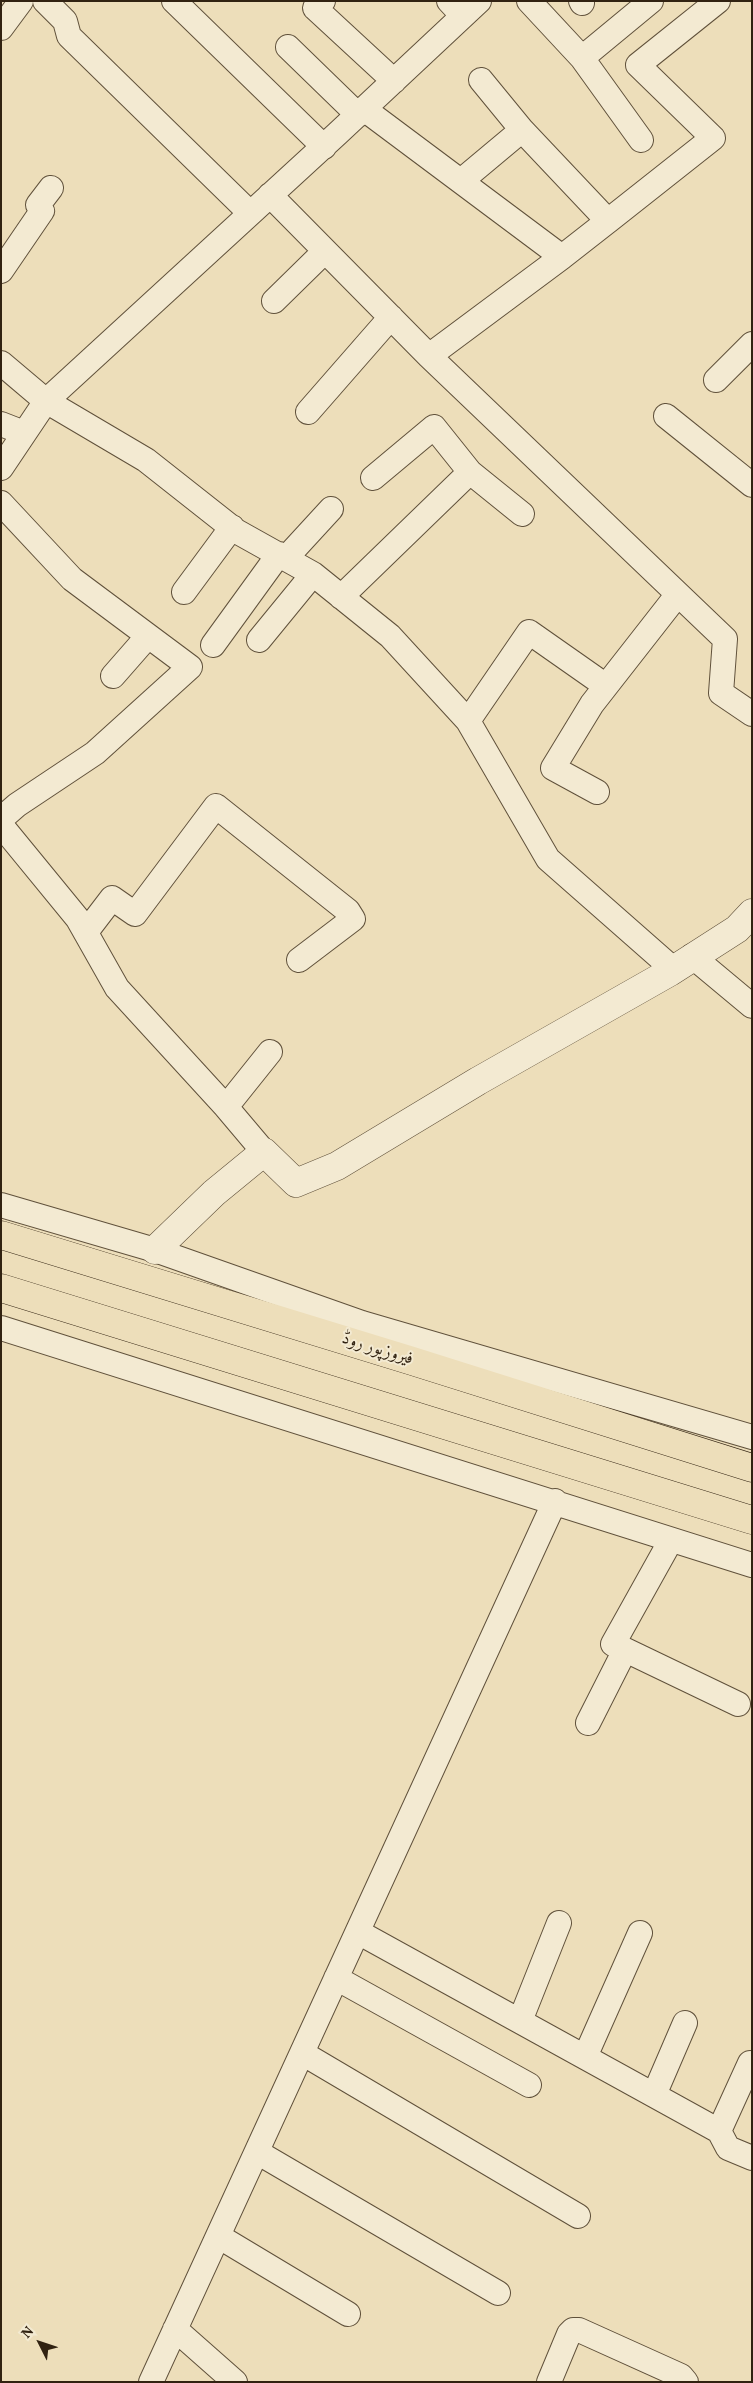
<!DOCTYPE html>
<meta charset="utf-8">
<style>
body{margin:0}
#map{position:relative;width:753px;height:2383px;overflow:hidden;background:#eddeba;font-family:Vollkorn,serif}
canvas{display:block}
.frame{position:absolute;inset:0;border:2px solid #312211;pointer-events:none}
.north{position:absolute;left:15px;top:2318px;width:50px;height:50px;-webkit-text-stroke:4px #f3ead2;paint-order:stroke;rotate:311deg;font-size:14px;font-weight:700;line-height:20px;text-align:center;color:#312211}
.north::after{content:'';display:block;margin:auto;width:18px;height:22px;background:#312211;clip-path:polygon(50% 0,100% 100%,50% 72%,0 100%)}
</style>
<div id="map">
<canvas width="753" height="2383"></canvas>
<div class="frame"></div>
<div class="north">N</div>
</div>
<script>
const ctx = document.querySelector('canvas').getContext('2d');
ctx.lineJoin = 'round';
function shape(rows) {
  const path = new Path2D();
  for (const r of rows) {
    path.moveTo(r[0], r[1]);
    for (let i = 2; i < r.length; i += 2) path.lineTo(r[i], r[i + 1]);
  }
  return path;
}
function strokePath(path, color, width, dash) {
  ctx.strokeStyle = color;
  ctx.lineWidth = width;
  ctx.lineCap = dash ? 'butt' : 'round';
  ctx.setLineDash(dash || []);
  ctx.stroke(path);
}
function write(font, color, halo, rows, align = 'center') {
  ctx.font = font + ' Vollkorn,Amiri,serif';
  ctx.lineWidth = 4;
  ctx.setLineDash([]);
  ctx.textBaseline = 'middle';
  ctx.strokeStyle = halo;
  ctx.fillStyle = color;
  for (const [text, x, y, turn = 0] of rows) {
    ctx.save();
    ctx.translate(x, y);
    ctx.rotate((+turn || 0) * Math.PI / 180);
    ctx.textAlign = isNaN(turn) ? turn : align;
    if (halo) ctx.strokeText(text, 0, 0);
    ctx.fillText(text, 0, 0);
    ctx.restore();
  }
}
const minor = shape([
 [45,1,65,21,69,36,250,213],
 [174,1,324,147],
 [323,1,315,8,394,81],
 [449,1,463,16],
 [529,1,582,58],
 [581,1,582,3],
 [1,28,21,1],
 [288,47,358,115],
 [481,80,522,130],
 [364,109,562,257,429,356],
 [641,140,582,58,651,1],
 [461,181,522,130,608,221,562,257],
 [270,195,429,356,725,639,721,693,752,714],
 [608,221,713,138,638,65,718,1],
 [1,271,42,211,38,205,51,188],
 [274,301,325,251],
 [1,363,46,401,146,460,236,531,313,574,390,636,468,721,548,859,673,969],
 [716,380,752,344],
 [308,412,391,317],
 [666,416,752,485],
 [1,424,24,433],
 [1,468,46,401,337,134,479,1],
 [373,478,434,427,470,472],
 [1,503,72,579,190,667,95,753,17,805,1,819],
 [286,558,331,509],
 [184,592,232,527],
 [341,597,470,472,522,514],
 [259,640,313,574],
 [213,645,279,554],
 [113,676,148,636],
 [468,721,529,632,606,686],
 [597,792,553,768,592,704,678,594],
 [1,825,78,919,117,988,226,1107,264,1152],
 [86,932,112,898,135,914,216,806,348,911,353,919,299,960],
 [692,956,752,1006],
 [226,1107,270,1052],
 [1,1205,155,1250,362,1323,752,1437],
 [1,1328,752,1565],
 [671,1540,613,1644,738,1704],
 [588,1723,625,1650],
 [358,1932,719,2131,728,2148,752,2158],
 [336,1978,529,2085],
 [520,2021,559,1923],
 [302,2053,578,2216],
 [585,2057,640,1933],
 [654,2095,685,2023],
 [719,2131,750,2063],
 [257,2152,498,2293],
 [218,2236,348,2314],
 [175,2329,235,2382],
 [151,2382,555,1501],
 [549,2382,569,2334,573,2330,579,2330,681,2376,686,2382]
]);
const tertiary = shape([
 [155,1250,214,1193,264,1152,296,1183,337,1166,478,1081,670,972,737,929,752,913]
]);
const trunk = shape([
 [1,1235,412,1361,752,1468],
 [1,1288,752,1520]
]);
strokePath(minor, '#60513b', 26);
strokePath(tertiary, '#60513b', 29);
strokePath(trunk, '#312211', 29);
strokePath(minor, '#f3ead2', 24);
strokePath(tertiary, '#f3ead2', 28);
strokePath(trunk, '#eddeba', 28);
write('18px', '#312211', '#f3ead2', [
 ["فیروزپور روڈ",377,1350,17]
]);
</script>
